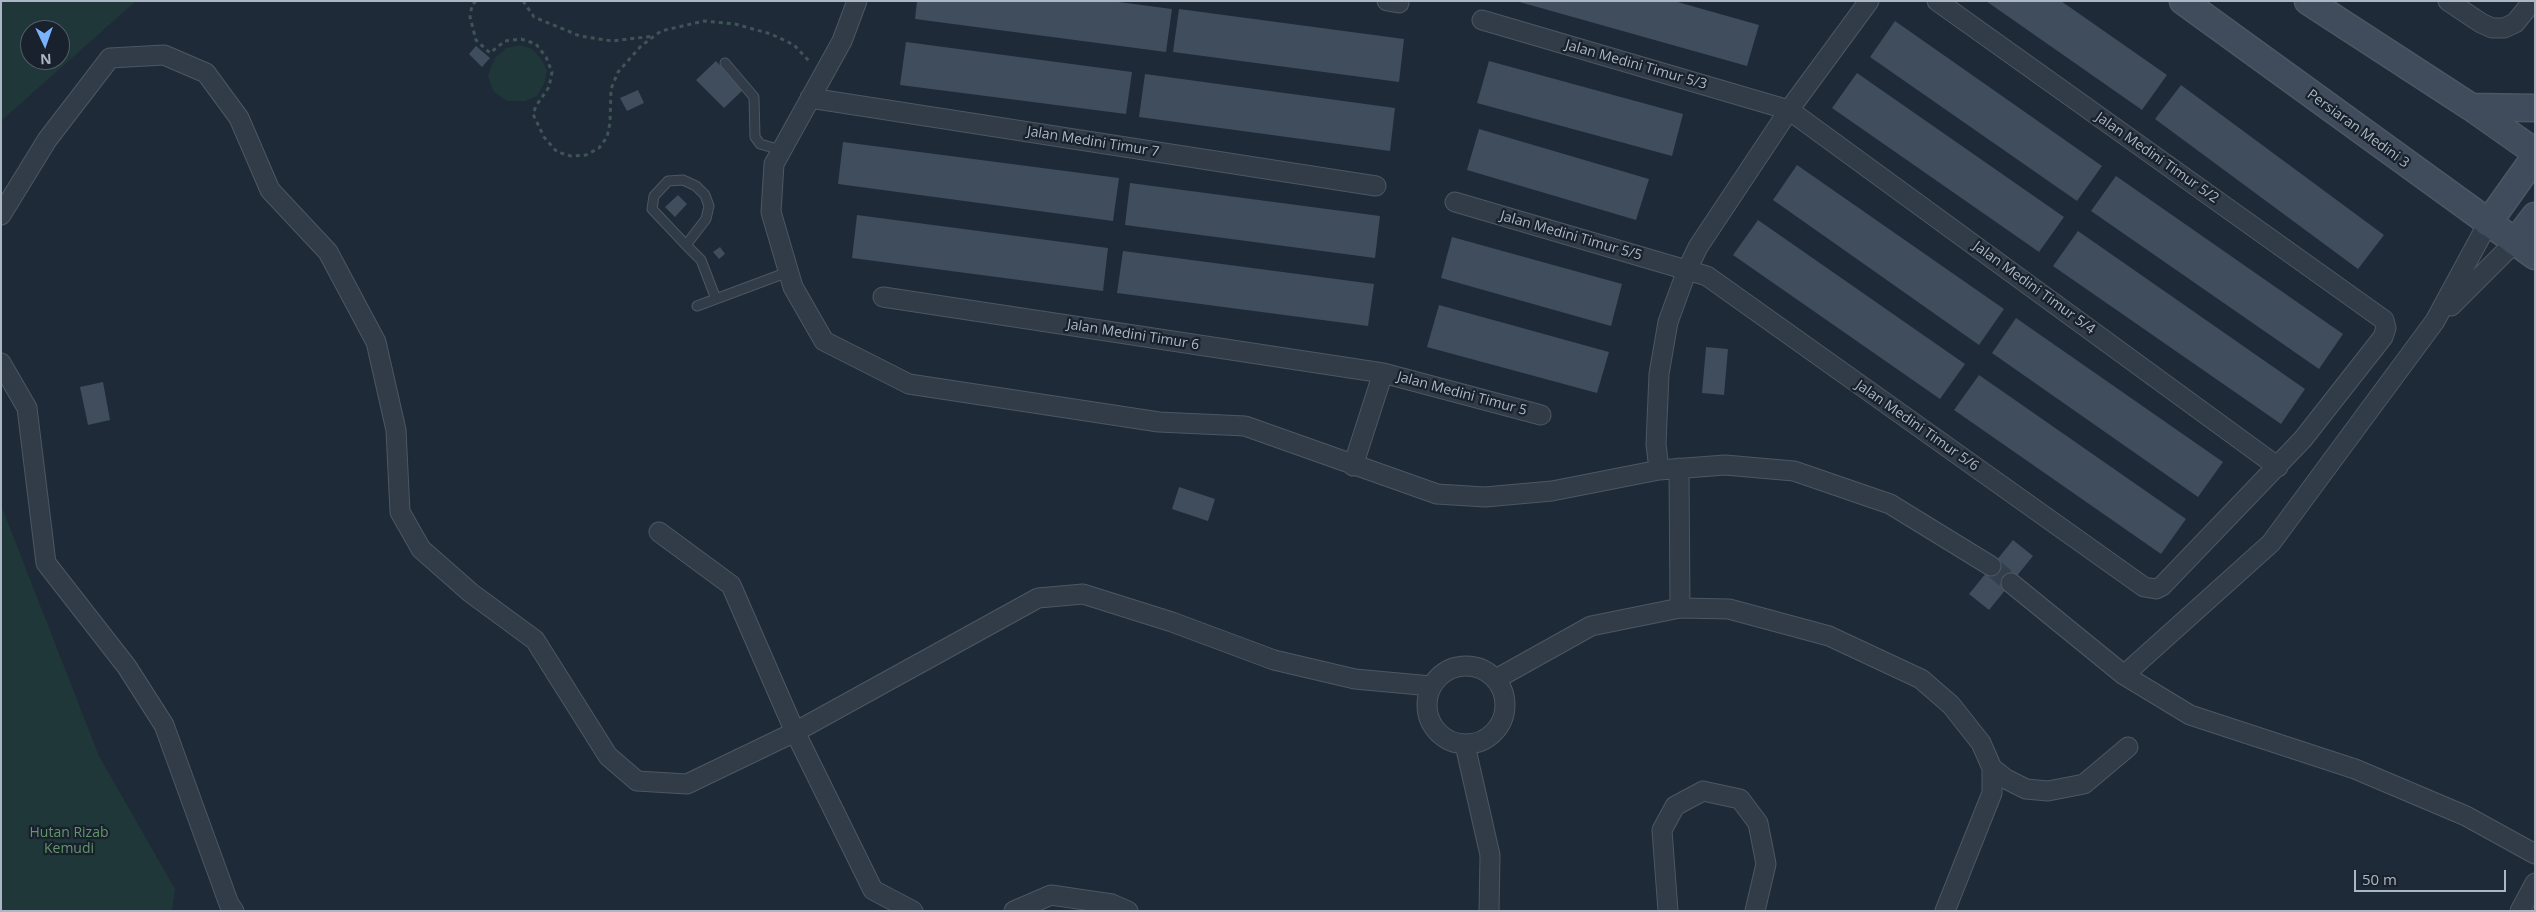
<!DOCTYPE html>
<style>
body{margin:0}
#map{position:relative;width:2536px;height:912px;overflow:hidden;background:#1e2a37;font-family:"Open Sans",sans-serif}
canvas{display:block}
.frame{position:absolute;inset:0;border:2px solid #acb7c5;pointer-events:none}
.north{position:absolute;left:20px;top:20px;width:50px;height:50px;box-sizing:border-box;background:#18212c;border:1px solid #535d69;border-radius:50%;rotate:177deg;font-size:14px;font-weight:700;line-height:20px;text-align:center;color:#acb7c5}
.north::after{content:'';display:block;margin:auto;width:18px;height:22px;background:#79b2fd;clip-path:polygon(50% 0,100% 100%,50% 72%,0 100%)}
.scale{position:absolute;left:2354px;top:870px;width:152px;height:22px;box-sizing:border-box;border:2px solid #acb7c5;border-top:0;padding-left:6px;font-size:15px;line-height:18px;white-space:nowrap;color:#acb7c5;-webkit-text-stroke:4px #18212c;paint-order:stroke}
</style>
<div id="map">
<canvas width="2536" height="912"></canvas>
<div class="frame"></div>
<div class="north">N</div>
<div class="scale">50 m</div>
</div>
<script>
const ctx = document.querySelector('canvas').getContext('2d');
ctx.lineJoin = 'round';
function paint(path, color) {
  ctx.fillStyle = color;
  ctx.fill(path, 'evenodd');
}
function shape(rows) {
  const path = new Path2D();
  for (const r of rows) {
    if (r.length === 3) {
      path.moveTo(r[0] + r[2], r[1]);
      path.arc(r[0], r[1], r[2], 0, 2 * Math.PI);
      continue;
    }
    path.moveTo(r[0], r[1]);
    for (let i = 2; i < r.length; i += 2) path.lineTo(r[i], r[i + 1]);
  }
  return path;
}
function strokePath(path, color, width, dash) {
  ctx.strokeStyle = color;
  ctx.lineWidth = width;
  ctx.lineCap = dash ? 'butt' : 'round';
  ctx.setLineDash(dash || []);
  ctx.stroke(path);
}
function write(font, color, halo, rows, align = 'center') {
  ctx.font = font + ' "Open Sans",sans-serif';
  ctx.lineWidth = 4.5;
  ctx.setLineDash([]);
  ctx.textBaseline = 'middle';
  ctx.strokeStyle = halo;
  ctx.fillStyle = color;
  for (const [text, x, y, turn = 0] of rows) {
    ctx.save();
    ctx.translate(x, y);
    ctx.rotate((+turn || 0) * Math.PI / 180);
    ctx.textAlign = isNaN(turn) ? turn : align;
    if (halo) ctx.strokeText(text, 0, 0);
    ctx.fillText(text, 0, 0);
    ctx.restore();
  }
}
paint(shape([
 [1,1,136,1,1,121],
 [30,30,60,30,60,60,30,60],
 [520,45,532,49,542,60,547,71,544,84,537,96,525,101,507,101,493,91,488,75,495,58,506,48],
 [1,505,99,756,175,889,172,911,1,911]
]), '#203739');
paint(shape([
 [917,1,1111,1,1172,9,1166,52,915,19],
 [1516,1,1674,1,1759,25,1747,66],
 [1986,1,2061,1,2167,75,2142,110],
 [1179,9,1404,39,1399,82,1173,52],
 [1895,21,2102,166,2077,201,1870,57],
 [906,42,1132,72,1126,114,900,85],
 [476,46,490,58,482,67,469,54],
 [716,61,743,90,724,108,696,80],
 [1489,61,1683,114,1672,156,1477,103],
 [1857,73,2064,217,2039,252,1832,108],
 [1145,74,1395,108,1390,151,1139,117],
 [2181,85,2384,235,2358,269,2155,119],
 [638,90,644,103,627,111,620,98],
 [1479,129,1649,179,1636,220,1467,170],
 [843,142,1119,178,1113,221,838,184],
 [1797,165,2004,309,1979,345,1773,200],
 [2116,176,2343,334,2319,369,2091,211],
 [1130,183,1380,216,1375,258,1125,225],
 [678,195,687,204,675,217,665,207],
 [857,215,1108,248,1103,291,852,258],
 [1758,220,1965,364,1940,399,1733,255],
 [2078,231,2305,389,2281,424,2053,266],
 [1452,237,1622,284,1611,326,1441,278],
 [720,247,725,254,719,259,713,252],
 [1123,251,1374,284,1368,326,1117,293],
 [1439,305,1609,352,1597,393,1427,347],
 [2016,318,2223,462,2198,497,1992,353],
 [1706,347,1728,349,1724,395,1702,393],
 [1979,375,2186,519,2161,554,1954,410],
 [103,382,110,420,88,425,80,387],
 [1179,487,1215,499,1208,521,1172,509],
 [2013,540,2033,556,1989,610,1969,594]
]), '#3f4d5d');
strokePath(shape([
 [1991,566,2011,583]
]), '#333f4c', 19, [19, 9]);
const lane = shape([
 [725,63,754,97,755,137,760,144,781,150],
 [686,245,706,219,709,206,705,195,696,186,683,180,668,181,654,196,652,209,686,245,701,260,716,299],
 [697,306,788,272]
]);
const street = shape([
 [857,1,842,41,774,164,771,212,793,287,824,341,909,384,1159,422,1245,426,1437,494,1485,497,1552,491,1659,470,1725,465,1794,471,1890,504,1991,566],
 [1387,1,1399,3],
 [2448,1,2481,23,2492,28,2504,28,2515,23,2533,1],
 [1482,20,1789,110,2278,467],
 [810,98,1376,186],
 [1455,202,1707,276,2144,587,2156,589,2162,586,2303,439,2383,337,2386,328,2384,320,1937,1],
 [1,215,47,140,110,58,164,55,206,73,239,118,270,190,328,252,376,342,396,430,400,512,421,549,471,593,535,640,608,756,637,781,687,784,795,732,1038,598,1083,594,1172,622,1274,660,1355,679,1431,686],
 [883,297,1383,373,1541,415],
 [2451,306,2515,242],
 [1,363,27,408,46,563,127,667,164,725,229,904,234,911],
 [1353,466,1383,373],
 [1679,468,1680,608],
 [1659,470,1656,444,1659,374,1668,322,1687,270,1698,247,1789,110,1869,1],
 [659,532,731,585,795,732,873,890,913,911],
 [2011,583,2124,675,2190,715,2355,769,2466,816,2535,854],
 [1466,705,39],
 [2124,675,2271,543,2435,321,2488,223],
 [1496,679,1591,626,1680,608,1729,609,1829,636,1921,679,1951,705,1981,743,1992,768,1992,793,1945,911],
 [1465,745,1490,855,1489,911],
 [1992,768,2006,779,2026,789,2048,791,2084,784,2128,747],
 [1014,911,1051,895,1112,904,1128,911],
 [1668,911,1662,830,1675,806,1703,791,1740,799,1758,823,1766,864,1755,911],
 [2520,911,2535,883]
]);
const secondary = shape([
 [2183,1,2535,256],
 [2308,1,2471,107,2535,152],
 [2471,107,2535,108],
 [2488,223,2535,157],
 [2515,242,2535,216]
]);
strokePath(lane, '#4d5763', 11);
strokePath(street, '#4d5763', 21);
strokePath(secondary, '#4d5763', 29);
strokePath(shape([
 [476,1,472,5,470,17,476,40,490,53,505,41,521,39,536,44,546,57,552,72,549,87,536,106,533,114,544,137,557,152,571,156,586,155,599,148,607,137,610,123,611,89,618,72,641,46,661,31,704,21,735,24,771,34,794,45,810,62],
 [523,1,534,17,580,36,612,41,654,36]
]), '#3e5456', 3, [4, 4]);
strokePath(lane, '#323c48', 9);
strokePath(street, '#323c48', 19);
strokePath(secondary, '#404b5b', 26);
write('14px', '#acb7c5', '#18212c', [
 ["Jalan Medini Timur 5/3",1636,65,16],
 ["Persiaran Medini 3",2358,129,36],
 ["Jalan Medini Timur 7",1093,142,9],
 ["Jalan Medini Timur 5/2",2157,158,35],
 ["Jalan Medini Timur 5/5",1571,236,16],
 ["Jalan Medini Timur 5/4",2034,288,36],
 ["Jalan Medini Timur 6",1133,335,9],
 ["Jalan Medini Timur 5",1462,394,15],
 ["Jalan Medini Timur 5/6",1917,426,35]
]);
write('14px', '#63966c', '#18212c', [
 ["Hutan Rizab",69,833],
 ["Kemudi",69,849]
]);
</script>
